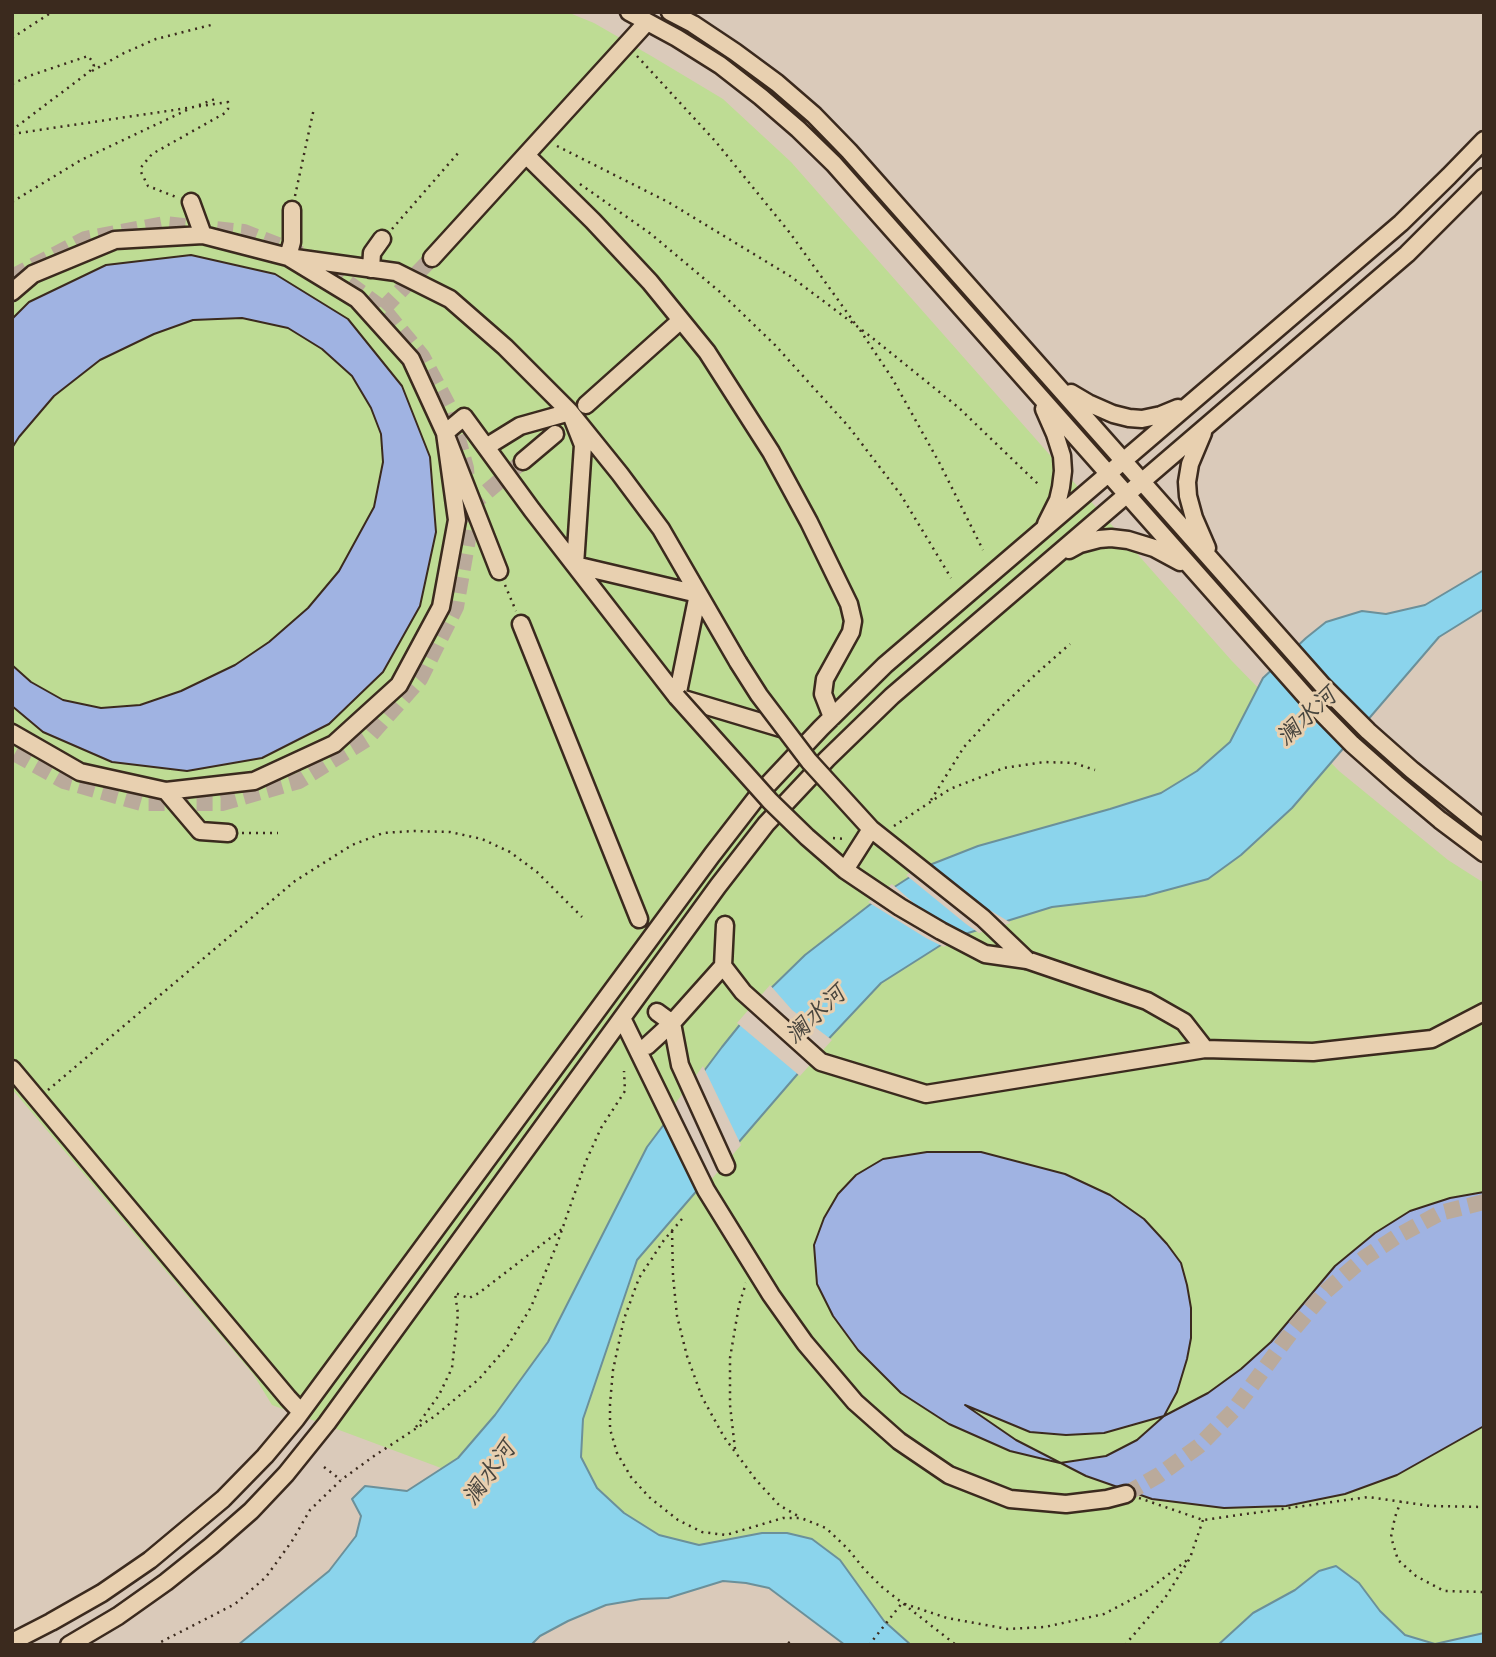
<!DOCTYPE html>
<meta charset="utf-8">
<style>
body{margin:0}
#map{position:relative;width:1496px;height:1657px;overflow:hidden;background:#dacaba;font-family:"Gochi Hand",sans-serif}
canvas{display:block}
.frame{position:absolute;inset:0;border:14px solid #3b2a1e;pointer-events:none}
</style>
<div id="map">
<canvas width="1496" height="1657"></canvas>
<div class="frame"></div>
</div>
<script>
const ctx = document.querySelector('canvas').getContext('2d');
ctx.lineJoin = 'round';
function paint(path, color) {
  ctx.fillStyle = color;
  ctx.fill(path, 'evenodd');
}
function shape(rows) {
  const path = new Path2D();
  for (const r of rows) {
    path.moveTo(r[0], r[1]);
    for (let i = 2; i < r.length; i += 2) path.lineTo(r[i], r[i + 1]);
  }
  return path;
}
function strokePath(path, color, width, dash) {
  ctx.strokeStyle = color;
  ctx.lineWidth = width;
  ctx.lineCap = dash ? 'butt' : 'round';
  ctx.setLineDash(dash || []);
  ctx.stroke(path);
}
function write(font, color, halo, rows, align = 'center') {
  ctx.font = font + ' "Gochi Hand","LXGW WenKai TC",sans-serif';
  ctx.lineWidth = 6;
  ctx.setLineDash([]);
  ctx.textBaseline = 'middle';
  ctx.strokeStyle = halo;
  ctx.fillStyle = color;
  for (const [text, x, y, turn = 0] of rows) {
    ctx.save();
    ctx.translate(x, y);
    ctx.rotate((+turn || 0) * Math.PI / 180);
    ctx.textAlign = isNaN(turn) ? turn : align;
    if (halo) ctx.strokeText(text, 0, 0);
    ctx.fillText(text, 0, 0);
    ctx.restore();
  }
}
paint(shape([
 [12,12,567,12,594,23,653,57,723,99,791,162,1231,660,1339,771,1448,860,1484,883,1484,1645,879,1645,820,1596,688,1560,272,1405,253,1374,12,1089]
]), '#bedc94');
const water = shape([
 [1484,570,1484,609,1439,637,1292,808,1241,855,1208,879,1145,896,1052,907,952,938,881,983,820,1048,637,1260,583,1419,581,1457,597,1488,624,1513,659,1535,699,1545,762,1533,787,1533,812,1539,840,1560,884,1621,911,1645,845,1645,769,1588,746,1583,723,1581,668,1598,641,1599,606,1605,568,1621,540,1636,531,1645,238,1645,329,1571,356,1536,361,1516,352,1499,365,1486,407,1491,458,1458,495,1415,548,1342,647,1147,722,1047,763,996,805,955,885,893,927,866,978,846,1110,809,1161,793,1197,771,1230,742,1263,678,1306,638,1326,622,1362,611,1386,614,1425,605,1484,570],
 [1336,1566,1359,1583,1380,1611,1405,1635,1435,1644,1484,1633,1484,1645,1218,1645,1253,1613,1295,1590,1319,1571,1336,1566]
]);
paint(water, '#8bd4ec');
strokePath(water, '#6b909a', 2);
paint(shape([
 [927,862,988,909,1011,923,979,933,966,924,906,875],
 [892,884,924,912,969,936,953,941,944,947,926,938,868,902],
 [770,985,792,1010,832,1040,800,1076,737,1023],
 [703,1066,741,1145,698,1195,663,1120]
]), '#dacaba');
const building = shape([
 [191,255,275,274,348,319,402,386,430,457,436,532,420,606,383,672,329,724,262,758,187,771,112,762,43,732,12,706,12,665,31,682,63,700,101,708,140,705,181,691,235,665,269,642,308,608,339,571,374,507,383,462,381,434,371,408,352,376,322,349,288,328,242,318,193,320,154,334,100,360,54,396,19,437,12,448,12,319,29,302,106,265,191,255],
 [927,1152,981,1152,1065,1174,1110,1195,1144,1219,1167,1244,1181,1263,1187,1285,1191,1308,1191,1338,1187,1359,1177,1392,1164,1416,1137,1440,1106,1456,1060,1463,1010,1451,949,1424,901,1393,858,1350,833,1316,817,1284,814,1245,824,1218,838,1194,856,1175,883,1159,927,1152],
 [1484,1192,1484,1426,1397,1475,1345,1494,1286,1506,1224,1508,1152,1499,1086,1476,1016,1440,965,1405,1030,1432,1066,1435,1104,1433,1164,1416,1208,1393,1241,1369,1271,1342,1335,1266,1375,1233,1410,1211,1450,1198,1484,1192]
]);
paint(building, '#a0b3e2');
strokePath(building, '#3b2a1e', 2);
strokePath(shape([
 [12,277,85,239,164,224,244,232,319,261,383,309,422,356,450,409,466,468,470,528,456,607,420,679,367,739,299,781,222,803,141,803,64,781,12,752],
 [383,309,432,258],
 [469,507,523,461],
 [1126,1494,1159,1475,1199,1446,1233,1411,1292,1331,1326,1291,1364,1258,1396,1237,1440,1213,1484,1202]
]), '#baaa9b', 16, [16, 8]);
const minor = shape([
 [629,12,677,38,720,65,761,97,798,129,834,164,1308,699,1352,744,1396,783,1440,820,1484,853],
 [670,12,693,24,735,52,777,83,814,115,849,151,1323,686,1368,731,1412,770,1484,828],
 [526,155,593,221,650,282,707,352,771,452,809,522,849,604,853,621,851,632,825,679,823,694,832,717],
 [191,202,203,235],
 [292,210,292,242,288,257,396,272,450,299,505,347,570,412,620,474,661,529,738,662],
 [432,258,647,22],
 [371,269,372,253,382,239],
 [12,292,33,274,115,240,203,235,288,257,357,299,411,359,445,433,457,520,441,607,399,685,334,744,254,781,166,791,80,772,12,733],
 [1071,393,1088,403,1113,414,1129,418,1142,419,1161,415,1178,408],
 [586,405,681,320],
 [1044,409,1055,434,1062,456,1063,471,1061,487,1058,500,1046,524],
 [1203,433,1190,464,1187,482,1188,496,1194,518,1207,548],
 [486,447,520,426,570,412,583,445,575,565,698,594,677,697],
 [523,461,555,434],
 [1069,550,1080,544,1099,539,1111,538,1128,540,1154,548,1180,562],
 [499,571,445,433,464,417,532,510,677,697,784,729],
 [521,624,639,919],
 [166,791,200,831,228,833],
 [1027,960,1147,1001,1184,1022,1205,1049],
 [723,966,743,992,821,1062,926,1094,1205,1049,1313,1052,1432,1039,1484,1012],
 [657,1012,672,1023,680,1065,726,1166],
 [622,1018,706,1190,771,1295,805,1343,855,1402,899,1441,949,1475,1010,1499,1066,1504,1107,1499,1126,1494],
 [647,1046,672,1023,723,966,725,925],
 [12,1069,288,1398,301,1412],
 [12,1642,51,1622,102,1593,150,1560,223,1499,265,1456,296,1419,712,855,760,793,821,728,885,665,1401,223,1449,176,1484,140],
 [69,1645,118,1616,166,1582,211,1546,251,1511,286,1474,327,1423,718,886,766,824,827,759,892,696,1407,254,1484,177]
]);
strokePath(minor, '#3b2a1e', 21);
strokePath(shape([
 [12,38,52,12],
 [637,56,716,142,790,233,856,325],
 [92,71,124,53,156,39,211,25],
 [12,84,29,76,88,56,92,61,94,66,89,72,12,130],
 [199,105,215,99],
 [12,134,228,102,228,109,225,113,152,154,142,166,141,172,148,186,176,197],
 [557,146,668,202,790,276,870,336,958,407,1038,484],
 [580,184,651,234,720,292,775,345,849,427,901,495,951,578],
 [295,196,314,108],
 [12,202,81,160,189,109],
 [392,229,459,152],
 [860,330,892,378,940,464,983,550],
 [505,585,516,611],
 [931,800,964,747,994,714,1037,673,1070,644],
 [894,826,950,789,1004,768,1044,762,1074,763,1095,770],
 [242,833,278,833],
 [833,838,847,839],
 [48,1090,295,881,352,845,383,833,414,831,450,832,482,839,510,852,537,872,582,917],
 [682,1219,664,1240,639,1278,624,1319,613,1370,610,1404,610,1429,617,1453,631,1477,649,1497,678,1520,702,1532,726,1535,783,1518,801,1518,826,1528,848,1549,864,1569,882,1587,956,1645],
 [672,1231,673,1276,677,1316,687,1356,702,1397,724,1437,756,1480,779,1505,798,1516],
 [416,1427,439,1395,452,1368,458,1314,455,1293,469,1298,479,1293,562,1229],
 [735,1449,730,1405,730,1358,739,1305,746,1283],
 [324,1467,341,1480],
 [1139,1498,1203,1520,1368,1497,1431,1506,1484,1507],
 [1401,1501,1395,1517,1391,1537,1398,1560,1416,1576,1444,1591,1484,1592],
 [788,1642,792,1645],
 [155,1645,235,1604,266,1577,292,1541,310,1510,341,1480,374,1456,435,1416,479,1379,507,1347,531,1307,557,1244,586,1161,601,1128,625,1091,624,1071],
 [869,1645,902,1603,947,1618,1008,1629,1045,1627,1104,1614,1144,1593,1190,1558],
 [1125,1645,1165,1598,1190,1558,1203,1520]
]), '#3b2a1e', 2.5, [2, 5]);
strokePath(minor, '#e8d0b0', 16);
const minorBridge = shape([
 [738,662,759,695,809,761,871,829,983,918,1027,960],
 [677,697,770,801,807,837,845,870,900,907,941,931,985,954,1027,960],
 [845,870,871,829]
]);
strokePath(minorBridge, '#3b2a1e', 21, []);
strokePath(minorBridge, '#e8d0b0', 16);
write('italic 24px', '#47443d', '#e8d0b0', [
 ["澜水河",1309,719,-43],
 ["澜水河",818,1017,-43],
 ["澜水河",492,1475,-54]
]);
</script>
